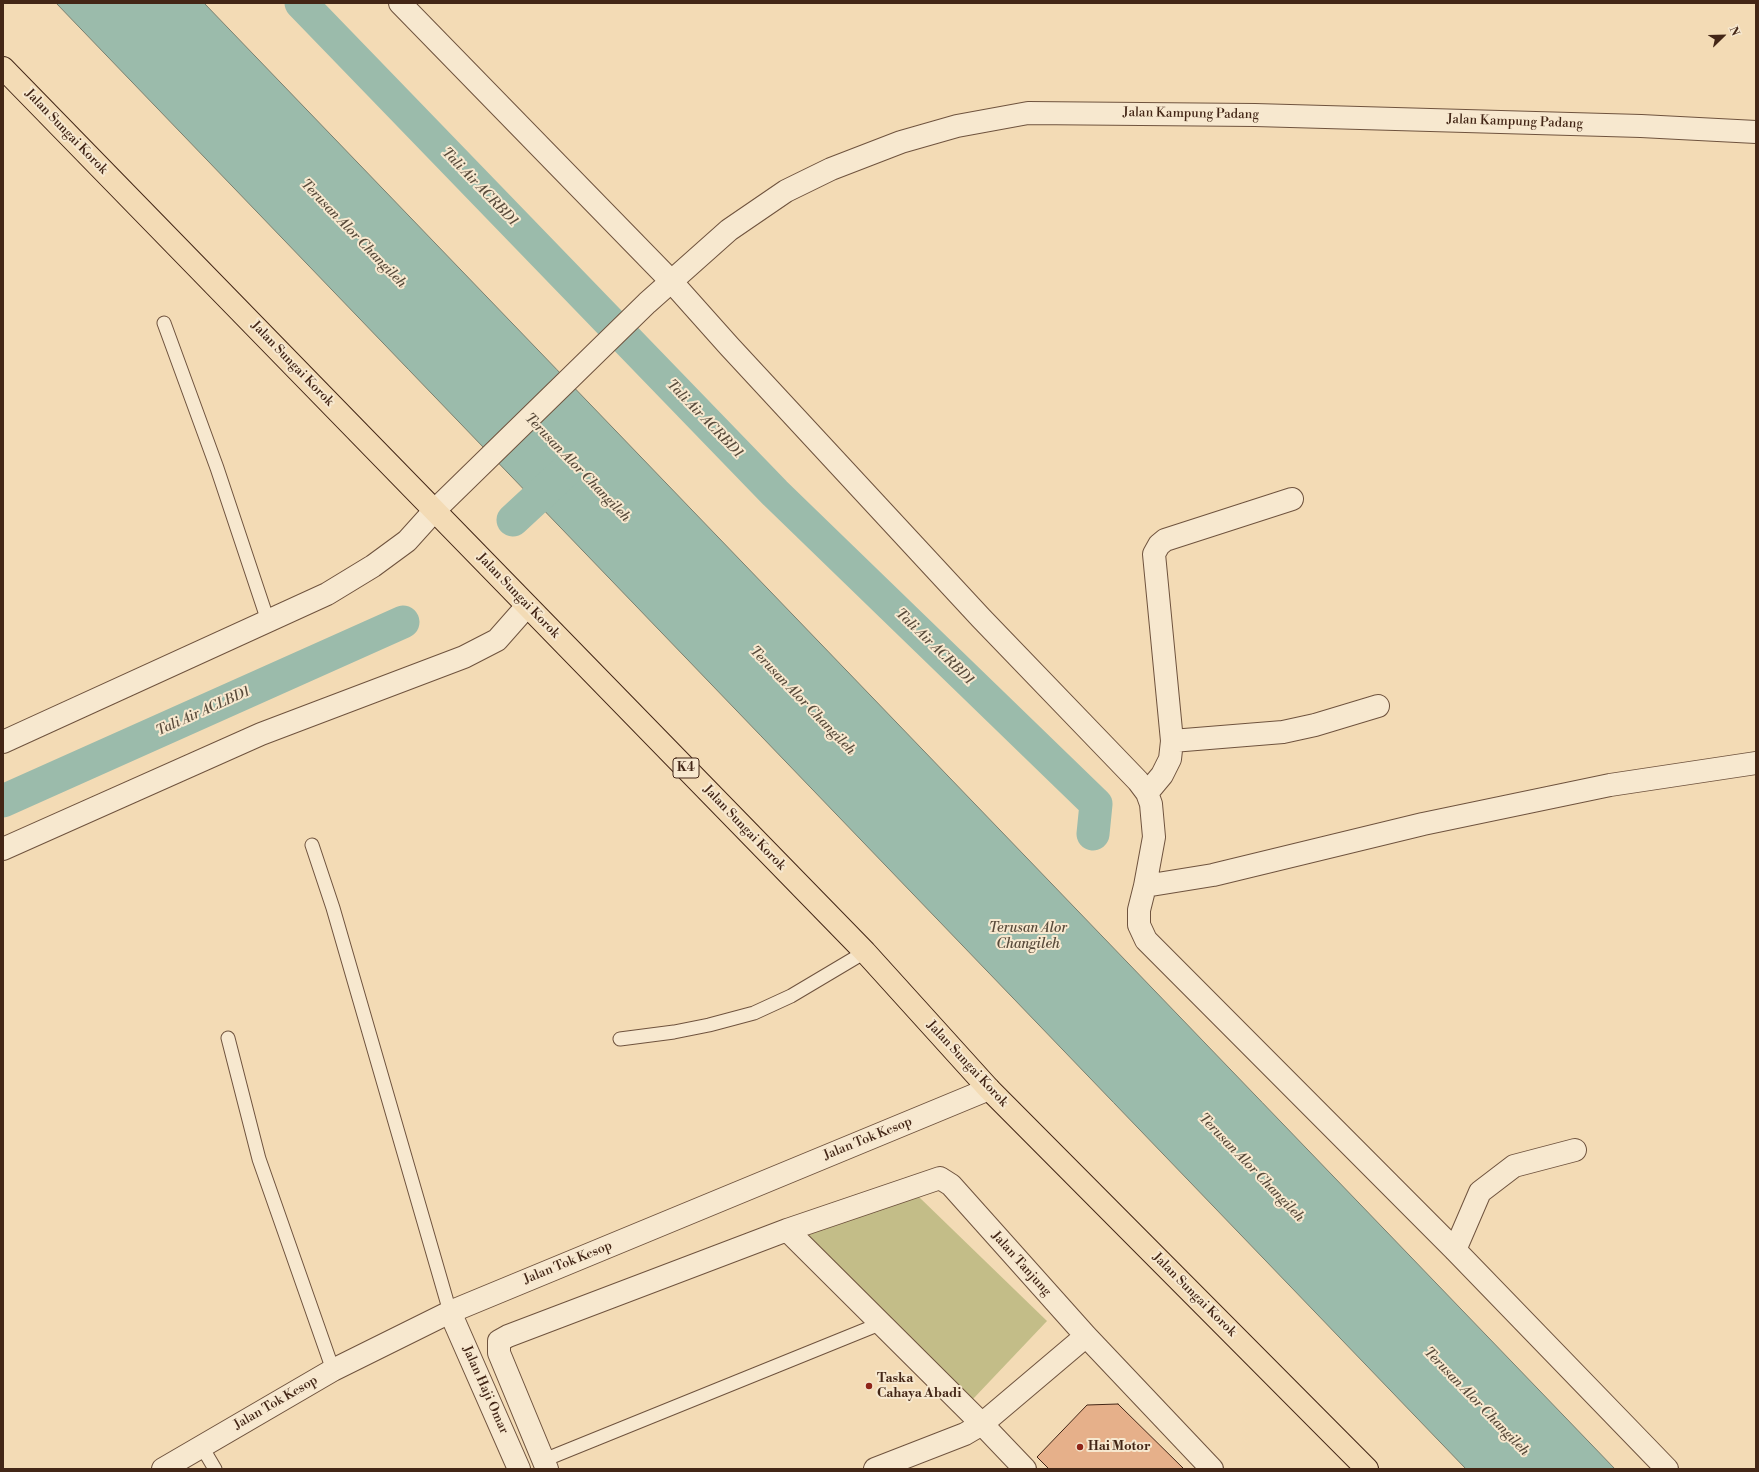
<!DOCTYPE html>
<style>
body{margin:0}
#map{position:relative;width:1759px;height:1472px;overflow:hidden;background:#f3dbb5;font-family:"Libre Bodoni",serif}
canvas{display:block}
.frame{position:absolute;inset:0;border:4px solid #432616;pointer-events:none}
.north{position:absolute;left:1703px;top:16px;width:40px;height:40px;-webkit-text-stroke:3px #f7e8cf;paint-order:stroke;rotate:67deg;font-size:11px;font-weight:700;line-height:16px;text-align:center;color:#432616}
.north::after{content:'';display:block;margin:auto;width:14px;height:18px;background:#432616;clip-path:polygon(50% 0,100% 100%,50% 72%,0 100%)}
</style>
<div id="map">
<canvas width="1759" height="1472"></canvas>
<div class="frame"></div>
<div class="north">N</div>
</div>
<script>
const ctx = document.querySelector('canvas').getContext('2d');
ctx.lineJoin = 'round';
function paint(path, color) {
  ctx.fillStyle = color;
  ctx.fill(path, 'evenodd');
}
function shape(rows) {
  const path = new Path2D();
  for (const r of rows) {
    path.moveTo(r[0], r[1]);
    for (let i = 2; i < r.length; i += 2) path.lineTo(r[i], r[i + 1]);
  }
  return path;
}
function strokePath(path, color, width, dash) {
  ctx.strokeStyle = color;
  ctx.lineWidth = width;
  ctx.lineCap = dash ? 'butt' : 'round';
  ctx.setLineDash(dash || []);
  ctx.stroke(path);
}
function write(font, color, halo, rows, align = 'center') {
  ctx.font = font + ' "Libre Bodoni",serif';
  ctx.lineWidth = 4;
  ctx.setLineDash([]);
  ctx.textBaseline = 'middle';
  ctx.strokeStyle = halo;
  ctx.fillStyle = color;
  for (const [text, x, y, turn = 0] of rows) {
    ctx.save();
    ctx.translate(x, y);
    ctx.rotate((+turn || 0) * Math.PI / 180);
    ctx.textAlign = isNaN(turn) ? turn : align;
    if (halo) ctx.strokeText(text, 0, 0);
    ctx.fillText(text, 0, 0);
    ctx.restore();
  }
}
paint(shape([
 [919,1197,1047,1321,973,1399,801,1233]
]), '#c3bd88');
const water = shape([
 [56,3,204,3,1615,1469,1466,1469,56,3]
]);
paint(water, '#9bbbab');
strokePath(water, '#787f6f', 1);
strokePath(shape([
 [301,3,775,493,1096,804,1093,834],
 [513,520,568,469],
 [3,801,403,622]
]), '#9bbbab', 33);
const building = shape([
 [1118,1404,1184,1469,1049,1469,1037,1457,1087,1405,1118,1404]
]);
paint(building, '#e6b08a');
strokePath(building, '#432616', 1);
const service = shape([
 [164,323,217,468,268,621],
 [312,845,333,908,450,1312],
 [228,1038,259,1159,333,1370],
 [620,1039,674,1032,709,1025,754,1013,791,996,865,952],
 [202,1447,215,1469],
 [544,1460,882,1323]
]);
const minor = shape([
 [400,3,671,281,729,346,981,618,1138,781,1147,793,1151,804,1154,837,1145,886,1139,910,1139,925,1146,940,1455,1250,1667,1469],
 [1172,741,1283,732,1315,725,1378,706],
 [3,742,327,594,373,566,407,541,434,511],
 [1147,793,1162,775,1170,759,1172,741,1154,554,1159,545,1165,540,1292,499],
 [3,849,261,734,464,657,497,640,527,606],
 [1145,886,1213,875,1423,824,1610,785,1756,763],
 [787,1230,940,1178,951,1185,1086,1336,1212,1469],
 [1455,1250,1480,1192,1514,1166,1575,1150],
 [450,1312,519,1469],
 [547,1469,499,1353,499,1341,508,1336,787,1230,982,1424,1025,1469],
 [875,1469,965,1434,982,1424,1086,1336]
]);
const tertiary = shape([
 [434,511,647,303,729,230,786,191,831,169,901,142,957,126,1028,113,1255,115,1641,126,1756,132],
 [163,1469,333,1370,450,1312,989,1089]
]);
const primary = shape([
 [3,68,865,952,989,1089,1367,1469]
]);
strokePath(service, '#6f533e', 15);
strokePath(minor, '#6f533e', 24);
strokePath(tertiary, '#6f533e', 24);
strokePath(primary, '#432616', 24);
strokePath(service, '#f7e8cf', 13);
strokePath(minor, '#f7e8cf', 22);
strokePath(tertiary, '#f7e8cf', 22);
strokePath(primary, '#f3dbb5', 22);
for (const [x, y, r, color] of [
 [869,1386,4,"#8f2418"],
 [1080,1447,4,"#8f2418"]
]) {
  const dot = new Path2D();
  dot.arc(x, y, r, 0, 2 * Math.PI);
  ctx.fillStyle = color;
  ctx.fill(dot);
  strokePath(dot, '#f7e8cf', 1.5);
}
for (const [x, y, w] of [
 [686,768,26]
]) {
  const box = new Path2D();
  box.roundRect(x - w / 2, y - 10, w, 20, 3);
  ctx.fillStyle = '#f7e8cf';
  ctx.fill(box);
  strokePath(box, '#432616', 1);
}
write('bold 12px', '#432616', null, [
 ["K4",686,768]
]);
write('13px', '#432616', '#f7e8cf', [
 ["Jalan Kampung Padang",1191,114,1],
 ["Jalan Kampung Padang",1515,122,2],
 ["Jalan Sungai Korok",66,132,46],
 ["Jalan Sungai Korok",292,364,46],
 ["Jalan Sungai Korok",518,596,46],
 ["Jalan Sungai Korok",744,828,46],
 ["Jalan Sungai Korok",967,1064,47],
 ["Jalan Tok Kesop",868,1139,-22],
 ["Jalan Tok Kesop",568,1263,-22],
 ["Jalan Tanjung",1021,1264,48],
 ["Jalan Sungai Korok",1194,1295,45],
 ["Jalan Haji Omar",485,1390,66],
 ["Jalan Tok Kesop",276,1403,-30]
]);
write('bold 13px', '#432616', '#f7e8cf', [
 ["Taska",877,1379],
 ["Cahaya Abadi",877,1394],
 ["Hai Motor",1088,1447]
], 'left');
write('italic 14px', '#594b3b', '#f7e8cf', [
 ["Tali Air ACRBD1",479,187,46],
 ["Terusan Alor Changileh",353,234,46],
 ["Tali Air ACRBD1",704,419,46],
 ["Terusan Alor Changileh",577,468,46],
 ["Tali Air ACRBD1",934,647,44],
 ["Terusan Alor Changileh",802,701,46],
 ["Tali Air ACLBD1",203,712,-24],
 ["Terusan Alor",1028,929],
 ["Changileh",1028,945],
 ["Terusan Alor Changileh",1251,1168,46],
 ["Terusan Alor Changileh",1476,1402,46]
]);
</script>
